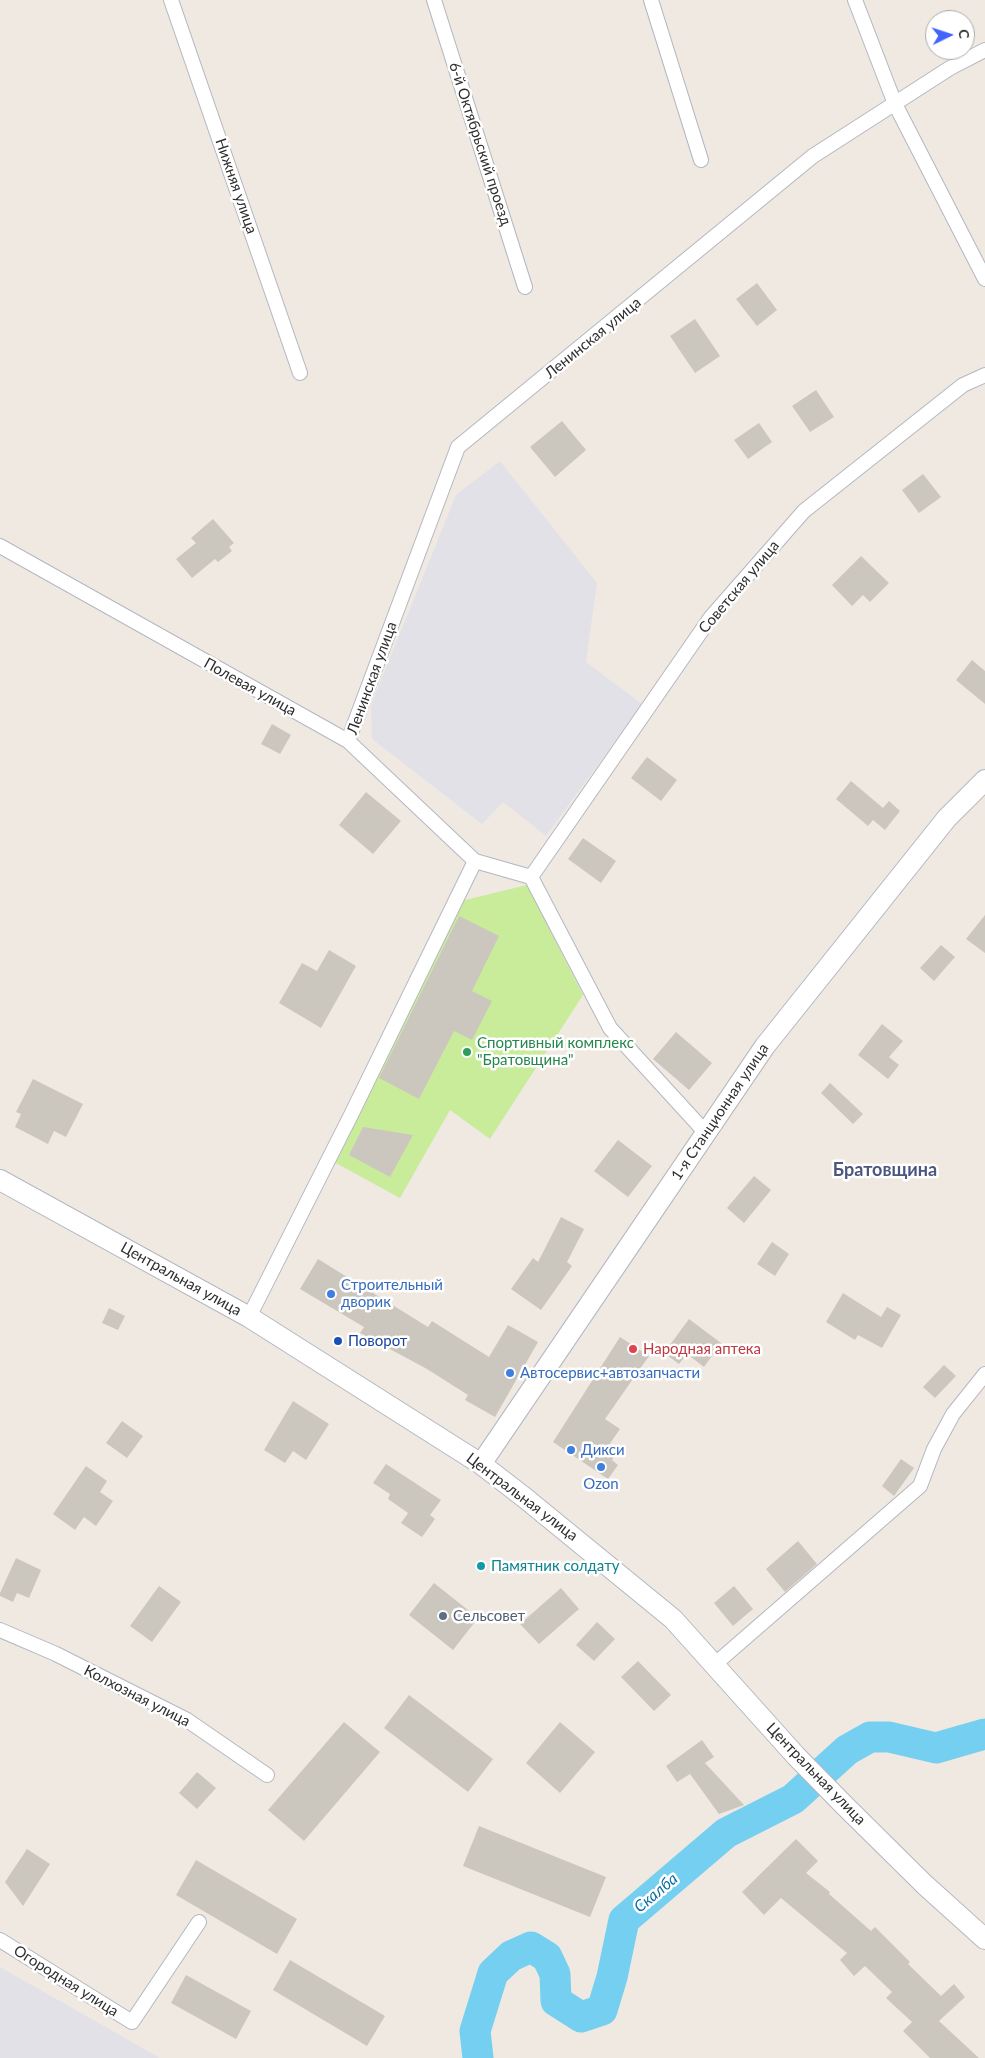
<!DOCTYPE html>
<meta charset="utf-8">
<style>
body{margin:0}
#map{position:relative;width:985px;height:2058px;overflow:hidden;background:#efe9e1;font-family:Lato,sans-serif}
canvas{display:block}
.north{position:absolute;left:925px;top:10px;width:50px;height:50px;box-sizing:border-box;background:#fff;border:1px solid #ababab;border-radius:50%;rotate:86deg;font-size:14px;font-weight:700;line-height:20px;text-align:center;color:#2e2e2e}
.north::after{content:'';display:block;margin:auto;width:18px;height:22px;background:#4264fb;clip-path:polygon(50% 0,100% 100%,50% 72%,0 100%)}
</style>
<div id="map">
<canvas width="985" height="2058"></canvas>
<div class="north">С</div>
</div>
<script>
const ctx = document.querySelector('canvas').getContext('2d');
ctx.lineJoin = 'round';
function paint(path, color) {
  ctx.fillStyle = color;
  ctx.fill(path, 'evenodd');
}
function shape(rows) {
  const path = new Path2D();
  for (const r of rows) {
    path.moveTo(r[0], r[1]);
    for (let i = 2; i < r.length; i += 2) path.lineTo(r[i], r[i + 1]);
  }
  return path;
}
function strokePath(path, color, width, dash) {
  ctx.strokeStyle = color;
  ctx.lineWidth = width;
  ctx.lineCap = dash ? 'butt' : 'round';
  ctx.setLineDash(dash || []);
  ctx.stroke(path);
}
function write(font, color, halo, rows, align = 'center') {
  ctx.font = font + ' Lato,sans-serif';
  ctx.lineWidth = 5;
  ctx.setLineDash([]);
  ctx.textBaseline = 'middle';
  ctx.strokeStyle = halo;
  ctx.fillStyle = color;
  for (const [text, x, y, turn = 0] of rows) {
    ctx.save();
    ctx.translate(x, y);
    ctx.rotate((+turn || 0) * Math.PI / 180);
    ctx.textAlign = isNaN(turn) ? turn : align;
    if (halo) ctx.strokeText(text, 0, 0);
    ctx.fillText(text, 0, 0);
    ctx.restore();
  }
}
paint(shape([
 [500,461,597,583,586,662,642,704,546,836,503,802,482,824,372,739,371,705,456,495],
 [0,1967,160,2058,0,2058]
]), '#e3e1e8');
paint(shape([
 [527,885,583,995,490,1139,450,1110,400,1198,334,1162,461,901]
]), '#c9ec9a');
strokePath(shape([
 [478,2058,475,2031,493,1973,511,1956,531,1947,547,1957,555,1974,556,2001,581,2017,602,2010,612,1977,624,1920,726,1833,793,1799,847,1750,870,1737,889,1737,936,1748,985,1734]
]), '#75cff0', 31);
paint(shape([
 [757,283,777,310,757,326,736,299],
 [695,319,720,356,695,373,670,336],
 [816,390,834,417,810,432,792,406],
 [562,421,586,450,555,477,530,447],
 [759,423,772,442,748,459,734,440],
 [923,474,941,497,919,513,902,490],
 [213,519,234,543,229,547,232,551,218,562,215,559,192,578,176,559,196,543,191,538],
 [861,556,889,583,870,602,863,595,852,606,832,585],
 [972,660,985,671,985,704,956,680],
 [272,724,291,735,280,754,261,744],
 [647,757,677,780,661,801,631,778],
 [851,781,883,808,889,801,900,811,885,830,873,820,868,826,836,799],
 [366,792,401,821,373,854,339,825],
 [583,838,616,861,601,883,568,859],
 [985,915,985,953,966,939],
 [459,916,499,936,472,991,492,1001,472,1040,454,1031,419,1099,379,1078],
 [941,945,955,957,934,981,920,968],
 [329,950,356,966,321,1028,279,1003,302,963,317,971],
 [882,1024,903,1041,889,1057,899,1065,888,1079,858,1055],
 [676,1032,712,1063,689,1090,653,1059],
 [33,1079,83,1104,66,1137,54,1131,48,1144,15,1127,21,1114,16,1112],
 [830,1083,863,1114,853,1124,821,1093],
 [363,1127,413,1135,390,1177,349,1155],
 [618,1140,652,1166,628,1197,594,1171],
 [754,1176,771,1190,744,1223,727,1208],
 [561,1217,584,1229,567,1262,572,1266,541,1310,511,1289,533,1258,538,1262],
 [772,1242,789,1254,775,1276,757,1264],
 [318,1259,428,1327,432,1321,489,1357,508,1325,538,1342,495,1417,465,1400,468,1395,427,1369,360,1333,364,1327,300,1289],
 [843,1293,881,1317,887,1307,901,1315,882,1348,858,1335,855,1340,826,1322],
 [109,1308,125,1316,118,1330,102,1323],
 [689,1319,721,1343,704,1367,687,1354,679,1364,664,1353],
 [620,1337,649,1356,605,1419,620,1429,609,1445,618,1451,612,1460,618,1465,608,1479,553,1442],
 [944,1365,956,1376,935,1398,923,1387],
 [293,1401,329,1424,306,1460,293,1451,285,1463,264,1450],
 [122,1421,143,1436,127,1458,106,1443],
 [901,1459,914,1468,894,1496,882,1486],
 [386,1464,441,1500,430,1515,435,1519,422,1537,401,1523,408,1513,388,1499,390,1494,373,1483],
 [86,1466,107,1481,100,1492,113,1501,96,1526,84,1517,75,1530,53,1514],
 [798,1541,817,1564,785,1592,766,1569],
 [16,1558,41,1570,29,1598,17,1593,13,1602,0,1596,0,1593],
 [434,1583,478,1618,453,1650,409,1615],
 [159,1586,181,1602,152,1642,130,1626],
 [734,1586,753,1609,733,1626,714,1603],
 [561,1588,579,1609,539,1644,520,1624],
 [597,1622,615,1639,594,1661,576,1645],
 [638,1661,671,1695,654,1711,621,1677],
 [409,1695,493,1759,468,1792,384,1728],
 [344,1722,380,1752,304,1841,268,1810],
 [560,1722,595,1752,560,1793,526,1763],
 [702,1740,714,1757,705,1763,744,1805,719,1814,690,1774,677,1782,666,1766],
 [197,1772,216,1788,197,1809,179,1793],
 [479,1826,606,1877,590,1917,463,1866],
 [796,1839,818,1861,806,1873,830,1892,829,1894,871,1931,875,1927,910,1962,908,1964,941,1996,954,1984,965,1997,939,2021,979,2058,930,2058,903,2031,912,2022,886,1998,892,1992,865,1966,854,1976,840,1960,847,1953,781,1898,764,1915,742,1892],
 [27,1849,50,1864,23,1906,5,1882],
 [196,1860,297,1919,277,1954,176,1895],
 [290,1960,385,2016,367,2046,273,1990],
 [186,1975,251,2011,236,2039,171,2003]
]), '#cbc7bf');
const minor = shape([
 [171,0,300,373],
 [434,0,525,287],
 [651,0,701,160],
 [855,0,895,104,985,279],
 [0,546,348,741,475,861,531,877,610,1028,706,1133],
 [348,741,458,447,813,156,950,68,985,50],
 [531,877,711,617,804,511,963,385,985,375],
 [249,1317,351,1115,475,861],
 [0,1630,56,1654,187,1720,267,1775],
 [714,1665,920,1486,934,1449,953,1414,985,1374],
 [0,1940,132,2022,199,1922]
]);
const secondary = shape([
 [0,1180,249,1317,481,1464,525,1498,673,1619,796,1756,845,1806,925,1885,985,1939],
 [481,1464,765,1046,947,818,985,780]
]);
strokePath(minor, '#b4b7c1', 16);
strokePath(secondary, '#b4b7c1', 22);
strokePath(minor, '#fff', 14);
strokePath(secondary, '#fff', 20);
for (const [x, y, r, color] of [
 [467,1052,5,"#2e9e5b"],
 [331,1294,5,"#3f7fe0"],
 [338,1341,5,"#1a4fb4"],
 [633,1349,5,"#e0444e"],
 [510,1373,5,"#3f7fe0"],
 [571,1450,5,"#3f7fe0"],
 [601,1467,5,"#3f7fe0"],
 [481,1566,5,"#0f9aa8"],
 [443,1616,5,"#5c6f8a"]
]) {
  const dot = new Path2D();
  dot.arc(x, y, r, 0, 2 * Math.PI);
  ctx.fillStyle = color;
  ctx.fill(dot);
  strokePath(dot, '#fff', 2);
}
write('15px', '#2e2e2e', '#fff', [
 ["6-й Октябрьский проезд",480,144,72],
 ["Нижняя улица",236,186,71],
 ["Ленинская улица",593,338,-39],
 ["Советская улица",739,587,-50],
 ["Ленинская улица",372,678,-70],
 ["Полевая улица",250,687,29],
 ["1-я Станционная улица",720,1112,-56],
 ["Центральная улица",181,1279,29],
 ["Центральная улица",522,1497,37],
 ["Колхозная улица",137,1696,27],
 ["Центральная улица",816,1774,46],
 ["Огородная улица",66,1981,32]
]);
write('15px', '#27864d', '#fff', [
 ["Спортивный комплекс",477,1043],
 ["\"Братовщина\"",477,1060]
], 'left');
write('15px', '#366cbe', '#fff', [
 ["Строительный",341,1285],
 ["дворик",341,1302],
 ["Автосервис+автозапчасти",520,1373],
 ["Дикси",581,1450],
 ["Ozon",601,1484,"center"]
], 'left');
write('15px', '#164399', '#fff', [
 ["Поворот",348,1341]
], 'left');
write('15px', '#be3a42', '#fff', [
 ["Народная аптека",643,1349]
], 'left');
write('15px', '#0d838f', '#fff', [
 ["Памятник солдату",491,1566]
], 'left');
write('15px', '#4e5e75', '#fff', [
 ["Сельсовет",453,1616]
], 'left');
write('italic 16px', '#0d6fa3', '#fff', [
 ["Скалба",656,1893,-40]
]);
write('bold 18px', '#4d5680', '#fff', [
 ["Братовщина",885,1170]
]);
</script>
